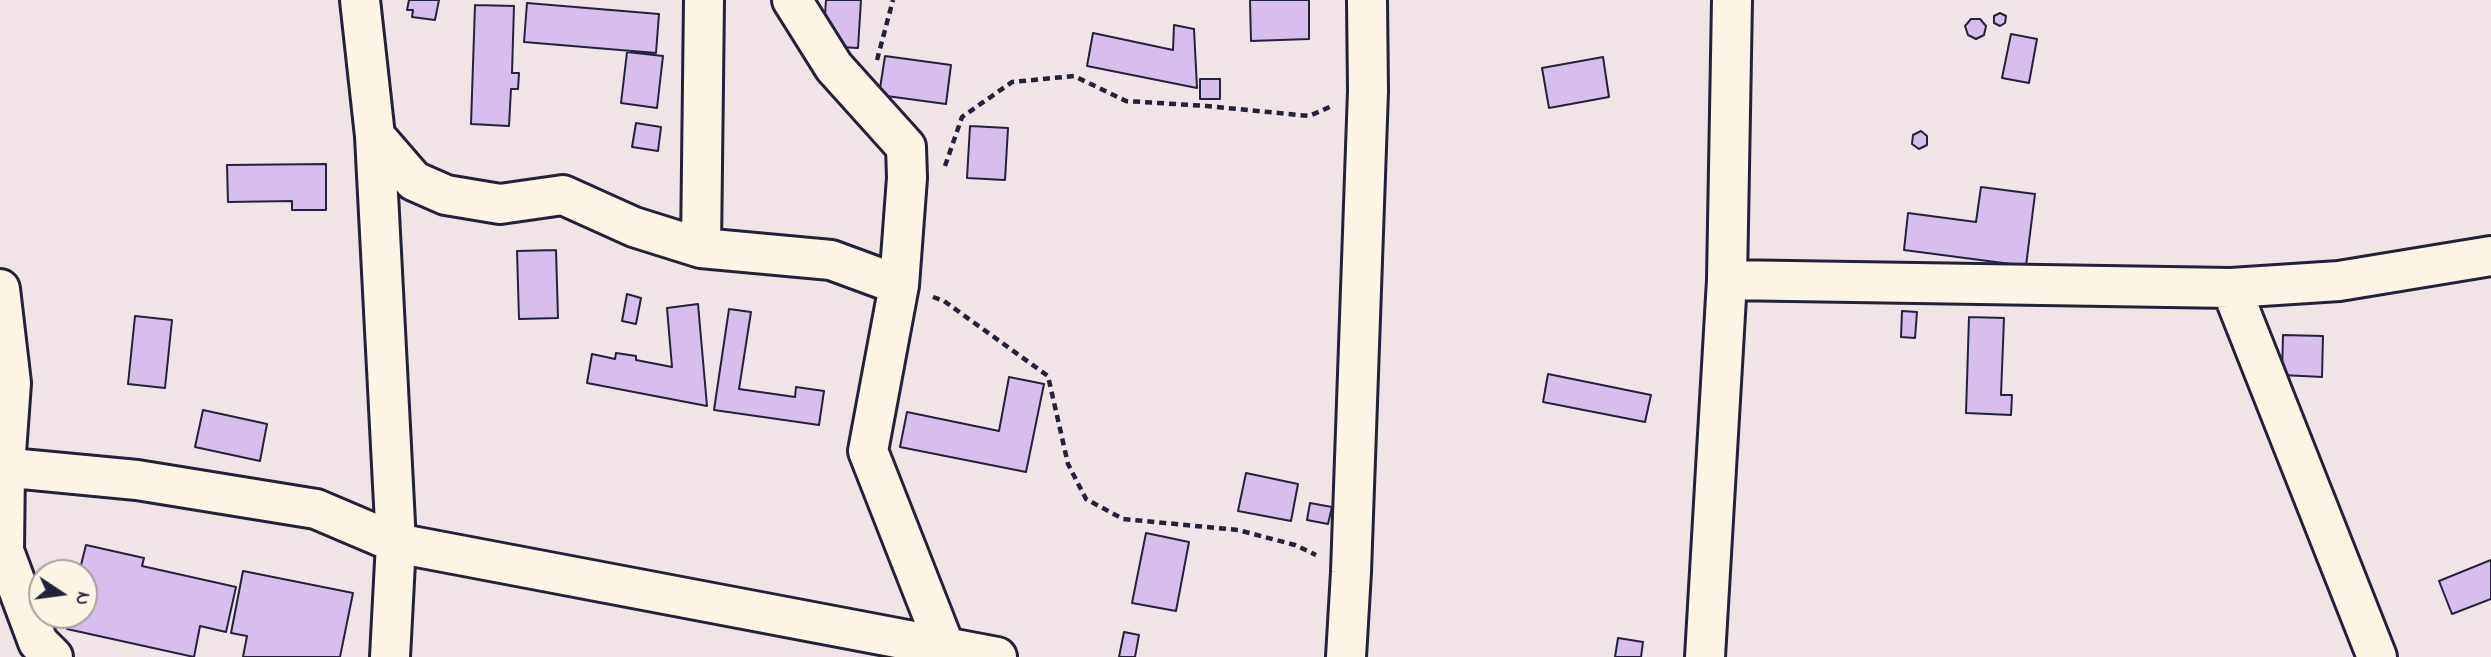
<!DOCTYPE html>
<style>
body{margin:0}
#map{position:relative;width:2491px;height:657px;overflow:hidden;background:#f1e4e7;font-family:"Indie Flower",sans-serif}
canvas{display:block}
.north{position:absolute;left:28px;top:559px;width:70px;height:70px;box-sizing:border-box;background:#fcf5e5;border:2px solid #a5a1a1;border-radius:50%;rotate:103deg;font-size:19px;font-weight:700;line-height:28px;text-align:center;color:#22223b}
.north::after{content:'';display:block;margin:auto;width:24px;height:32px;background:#22223b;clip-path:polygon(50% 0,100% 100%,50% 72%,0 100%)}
</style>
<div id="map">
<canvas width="2491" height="657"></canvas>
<div class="north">N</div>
</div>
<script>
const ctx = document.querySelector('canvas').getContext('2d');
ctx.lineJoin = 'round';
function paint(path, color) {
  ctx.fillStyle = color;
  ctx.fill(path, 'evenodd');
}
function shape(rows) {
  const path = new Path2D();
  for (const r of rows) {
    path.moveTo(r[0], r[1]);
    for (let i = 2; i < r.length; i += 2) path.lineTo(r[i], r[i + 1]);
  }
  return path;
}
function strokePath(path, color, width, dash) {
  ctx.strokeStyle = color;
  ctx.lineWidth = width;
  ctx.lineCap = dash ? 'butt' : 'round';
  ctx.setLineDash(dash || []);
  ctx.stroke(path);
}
const building = shape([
 [409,0,439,0,435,20,412,17,413,10,407,10,409,0],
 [826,0,861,0,858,48,823,46,826,0],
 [1250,0,1309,0,1309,39,1251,41,1250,0],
 [527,3,659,14,656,53,524,42,527,3],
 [475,5,514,6,512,73,519,73,518,89,511,89,509,126,471,124,475,5],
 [2000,13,2006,16,2005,23,2000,26,1994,23,1994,16,2000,13],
 [1971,19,1980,19,1986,26,1984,35,1976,39,1968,35,1965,26,1971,19],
 [1174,25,1194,29,1197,88,1087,66,1093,33,1173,50,1174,25],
 [2011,34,2037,39,2029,83,2002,78,2011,34],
 [627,52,663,56,657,108,621,103,627,52],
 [885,56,951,65,946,104,879,95,885,56],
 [1603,57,1609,97,1549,108,1542,68,1603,57],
 [1200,79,1220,79,1220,99,1200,99,1200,79],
 [636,123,661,127,658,151,632,147,636,123],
 [970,126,1008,128,1005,180,967,178,970,126],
 [1921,131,1927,136,1927,145,1919,149,1912,144,1913,135,1921,131],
 [326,164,326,210,292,210,292,201,228,202,227,165,326,164],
 [1981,187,2035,194,2026,266,1904,250,1908,213,1976,222,1981,187],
 [556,250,558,318,519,319,517,251,556,250],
 [627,294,641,298,636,324,622,321,627,294],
 [698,304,707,406,587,383,592,354,615,359,616,353,636,356,636,360,672,367,667,308,698,304],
 [729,309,751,312,739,389,795,397,796,387,824,391,819,425,714,410,729,309],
 [1902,311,1917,312,1915,338,1901,337,1902,311],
 [135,316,172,320,165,388,128,384,135,316],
 [1969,317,2004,318,2001,395,2012,395,2011,415,1966,413,1969,317],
 [2283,335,2323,336,2322,377,2282,375,2283,335],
 [1548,374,1651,395,1645,422,1543,402,1548,374],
 [1009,377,1044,384,1026,472,900,447,907,412,999,431,1009,377],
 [203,410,267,424,260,461,195,447,203,410],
 [1246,473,1298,484,1291,521,1238,511,1246,473],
 [1310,503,1332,507,1328,524,1307,520,1310,503],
 [1146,533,1189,542,1176,611,1132,603,1146,533],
 [86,545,144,558,142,566,236,587,226,632,200,626,194,657,67,629,70,615,84,615,84,573,79,573,86,545],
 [2491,560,2491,599,2452,614,2439,581,2491,560],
 [243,571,353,593,340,657,243,657,247,636,231,633,243,571],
 [1124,632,1139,635,1135,657,1119,657,1124,632],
 [1618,638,1643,642,1641,657,1615,657,1618,638]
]);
paint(building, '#d8beed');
strokePath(building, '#22223b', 2);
const minor = shape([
 [360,0,375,136,396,543,390,657],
 [792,0,834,67,906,147,907,178,899,285,868,451,945,647,946,657],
 [375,136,414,181,446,195,500,204,563,195,634,227,701,248,831,260,899,285],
 [701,248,704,0],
 [1727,280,2231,288,2339,281,2491,256],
 [2231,288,2377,657],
 [0,289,11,383,5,467,4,551,38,642,53,657],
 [0,467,137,480,316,509,396,543,997,657],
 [1346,657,1351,572,1368,91,1367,0],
 [1705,657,1727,280,1732,0]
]);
strokePath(minor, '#22223b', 44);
strokePath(shape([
 [877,60,893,0],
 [945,166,962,117,1012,82,1074,76,1126,101,1207,106,1309,116,1332,106],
 [933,297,944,301,1048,376,1068,464,1086,499,1123,519,1238,530,1295,545,1316,555]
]), '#22223b', 4.5, [7, 5]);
strokePath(minor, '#fcf5e5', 38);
</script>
